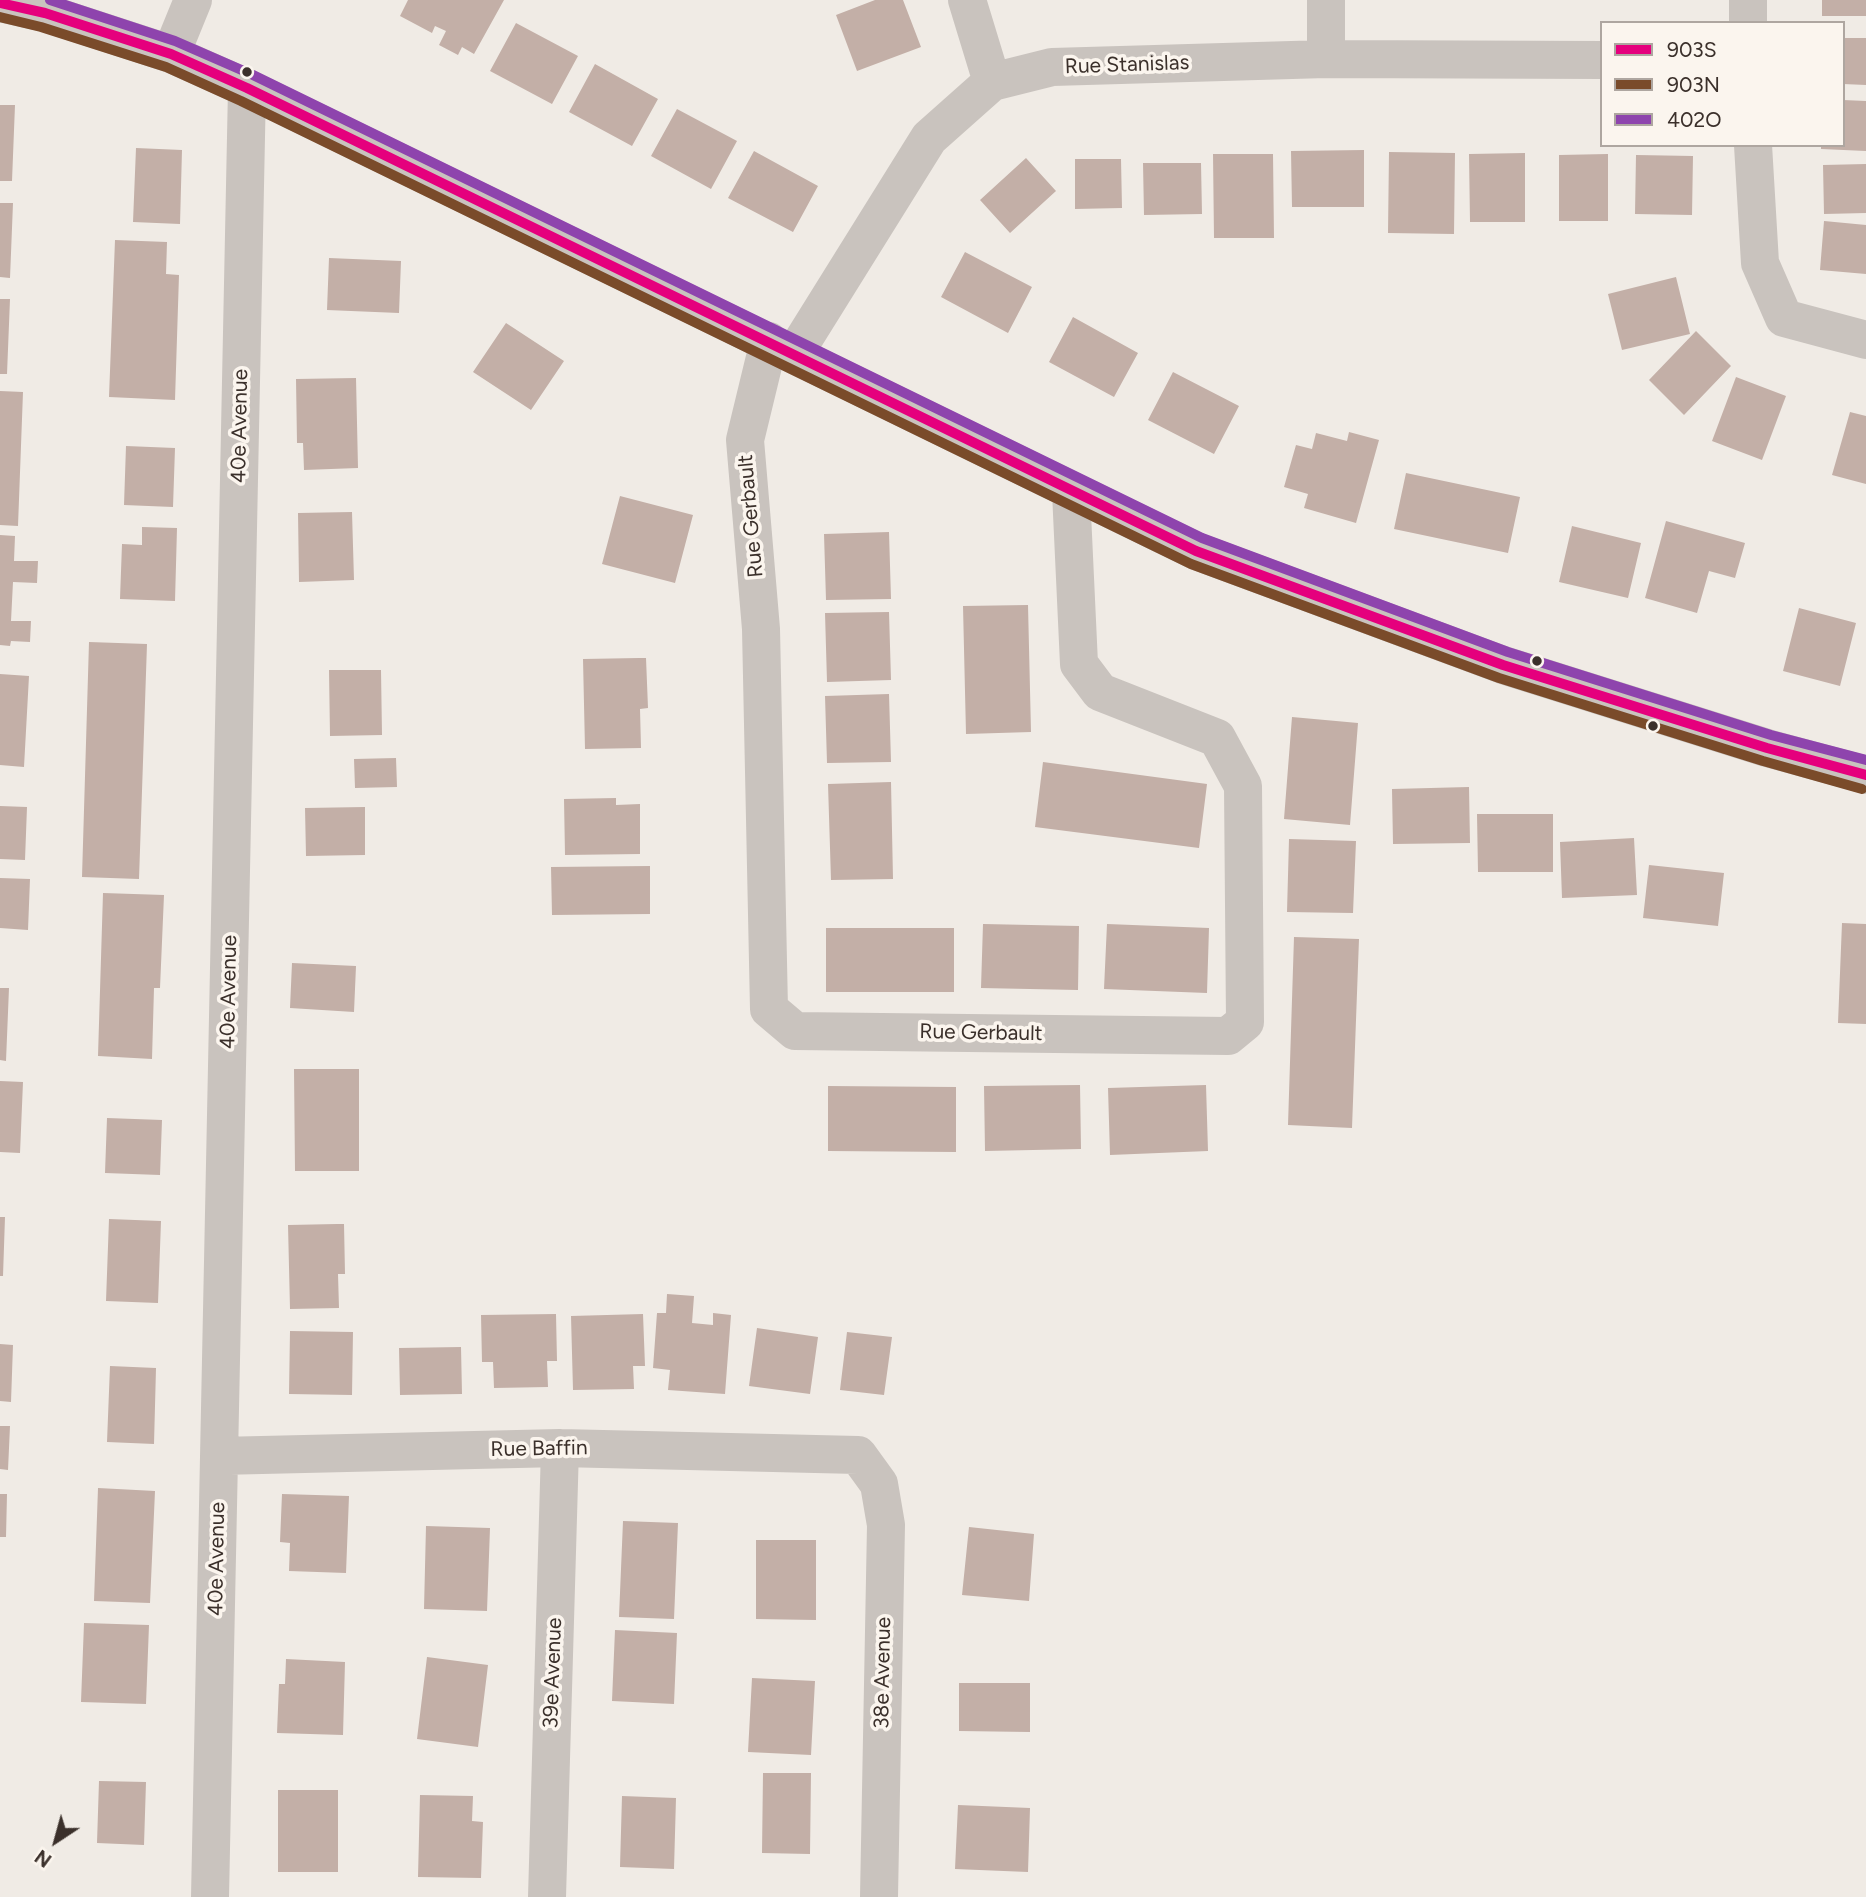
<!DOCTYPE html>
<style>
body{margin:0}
#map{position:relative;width:1866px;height:1897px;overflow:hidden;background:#f0ebe5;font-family:Figtree,sans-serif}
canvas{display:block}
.legend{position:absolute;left:1600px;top:21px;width:245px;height:126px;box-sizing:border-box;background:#fbf5ee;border:2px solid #aea6a0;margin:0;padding:9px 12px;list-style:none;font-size:21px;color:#3b302b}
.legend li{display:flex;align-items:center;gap:14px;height:35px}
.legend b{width:35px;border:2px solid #aea6a0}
.north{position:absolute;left:21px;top:1806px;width:70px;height:70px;-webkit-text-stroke:5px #fbf5ee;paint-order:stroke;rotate:216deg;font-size:19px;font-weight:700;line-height:28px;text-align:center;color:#3b302b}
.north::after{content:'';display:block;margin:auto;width:24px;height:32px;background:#3b302b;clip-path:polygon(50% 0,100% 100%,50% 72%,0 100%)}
</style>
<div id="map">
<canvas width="1866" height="1897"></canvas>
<ul class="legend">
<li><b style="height:9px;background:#e5007d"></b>903S</li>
<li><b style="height:9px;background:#7a4b2a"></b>903N</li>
<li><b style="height:9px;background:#8e44ad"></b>402O</li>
</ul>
<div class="north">N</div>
</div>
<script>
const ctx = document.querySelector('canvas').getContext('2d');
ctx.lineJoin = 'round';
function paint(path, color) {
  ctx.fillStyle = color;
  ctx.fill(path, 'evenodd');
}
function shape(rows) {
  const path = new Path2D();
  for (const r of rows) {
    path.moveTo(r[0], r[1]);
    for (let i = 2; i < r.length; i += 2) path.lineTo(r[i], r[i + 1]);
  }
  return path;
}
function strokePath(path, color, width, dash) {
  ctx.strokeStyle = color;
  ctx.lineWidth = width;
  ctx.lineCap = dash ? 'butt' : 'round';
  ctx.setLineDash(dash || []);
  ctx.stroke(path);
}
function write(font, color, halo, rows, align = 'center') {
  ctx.font = font + ' Figtree,sans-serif';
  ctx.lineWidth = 7;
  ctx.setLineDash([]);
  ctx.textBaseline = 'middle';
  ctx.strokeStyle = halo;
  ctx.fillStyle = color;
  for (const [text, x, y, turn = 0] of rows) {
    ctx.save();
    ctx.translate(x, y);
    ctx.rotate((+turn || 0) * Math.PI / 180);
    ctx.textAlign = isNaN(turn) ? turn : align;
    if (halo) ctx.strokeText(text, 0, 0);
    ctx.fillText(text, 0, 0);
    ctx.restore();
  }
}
paint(shape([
 [408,0,504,0,474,54,462,47,458,55,439,45,446,31,435,26,432,33,400,16],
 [875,0,903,0,921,47,857,71,836,15],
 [1822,0,1866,0,1866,16,1822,16],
 [516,23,578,56,552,104,490,71],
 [1843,38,1866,38,1866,85,1843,84],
 [595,64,658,99,632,146,569,112],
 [1843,100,1866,101,1866,151,1821,149,1821,145,1843,145],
 [0,105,15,105,12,181,0,181],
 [677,109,737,141,711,189,651,156],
 [136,148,182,150,180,224,133,222],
 [1364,150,1364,207,1292,207,1291,151],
 [754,151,818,186,793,232,728,198],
 [1389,152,1455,153,1454,234,1388,233],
 [1525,153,1525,222,1470,222,1469,154],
 [1213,154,1273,154,1274,238,1214,238],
 [1608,154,1608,221,1559,221,1559,155],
 [1636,155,1693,156,1692,215,1635,214],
 [1026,158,1056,191,1010,233,980,200],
 [1075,159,1121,159,1122,208,1075,209],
 [1143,163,1201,163,1202,214,1144,215],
 [1866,164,1866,213,1824,214,1823,165],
 [0,203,13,203,10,278,0,277],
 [1824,221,1866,225,1866,274,1820,270],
 [115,240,167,242,166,274,179,275,175,400,109,397],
 [965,252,1032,287,1008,333,941,297],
 [329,258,401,261,399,313,327,310],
 [1676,277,1690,334,1622,350,1608,294],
 [0,299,10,299,7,374,0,374],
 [1073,317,1138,353,1114,397,1049,362],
 [506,323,564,361,531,410,473,372],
 [1696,331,1731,366,1684,415,1649,380],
 [1173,372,1239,406,1214,454,1148,420],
 [1736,377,1786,396,1762,460,1712,441],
 [356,378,358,468,304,470,303,443,297,443,296,379],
 [0,391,23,392,18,526,0,525],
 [1850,412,1866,416,1866,484,1832,475],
 [1349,432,1379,440,1356,523,1304,508,1308,494,1284,487,1296,445,1312,449,1316,433,1347,441],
 [126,446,175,448,173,507,124,505],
 [1406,473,1520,497,1508,553,1394,529],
 [620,496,693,515,675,583,602,564],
 [352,512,354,580,299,582,298,513],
 [1666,521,1745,543,1735,578,1709,571,1697,613,1645,598],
 [1572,526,1641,543,1628,598,1559,582],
 [142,527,177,528,175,601,120,599,122,544,142,545],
 [889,532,891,599,826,600,824,534],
 [0,535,15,536,14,561,38,561,37,583,13,582,11,621,31,621,30,642,11,641,10,646,0,645],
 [1028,605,1031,732,966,734,963,606],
 [1799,608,1856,623,1840,686,1783,671],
 [889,612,891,680,827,682,825,613],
 [89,642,147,644,139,879,82,877],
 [639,658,646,658,648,708,640,709,641,748,585,749,583,659],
 [329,670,381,670,382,735,330,736],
 [0,674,29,676,24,767,0,765],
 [889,694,891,762,827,763,825,696],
 [1292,717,1358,723,1350,825,1284,819],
 [396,758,397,787,355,788,354,759],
 [1043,762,1207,784,1199,848,1035,827],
 [891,782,893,879,831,880,828,784],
 [1469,787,1470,843,1393,844,1392,789],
 [616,798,616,805,640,804,640,854,565,855,564,799],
 [0,806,27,807,25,860,0,859],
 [365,807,365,855,306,856,305,808],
 [1477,814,1553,814,1553,872,1478,872],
 [1634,838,1637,895,1562,898,1560,842],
 [1289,839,1356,841,1353,913,1287,912],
 [1649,865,1724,873,1718,926,1643,918],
 [650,866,650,914,552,915,551,867],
 [0,878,30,879,28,930,0,928],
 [103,893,164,895,160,988,154,988,152,1059,98,1056],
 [1842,923,1866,924,1866,1024,1838,1023],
 [983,924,1079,926,1078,990,981,988],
 [1107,924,1209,928,1207,993,1104,989],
 [826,928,954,928,954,992,826,992],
 [1294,937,1359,939,1352,1128,1288,1125],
 [292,963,356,966,354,1012,290,1008],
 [0,988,9,988,6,1061,0,1060],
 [294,1069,359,1069,359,1171,295,1171],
 [0,1081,23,1082,20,1153,0,1152],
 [1080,1085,1081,1149,985,1151,984,1086],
 [1206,1085,1208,1151,1110,1155,1108,1088],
 [828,1086,956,1087,956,1152,828,1151],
 [107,1118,162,1120,160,1175,105,1173],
 [0,1217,5,1217,3,1276,0,1276],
 [109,1219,161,1221,158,1303,106,1301],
 [337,1224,344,1224,345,1274,338,1274,339,1308,290,1309,288,1225],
 [667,1294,694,1296,692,1323,713,1325,713,1313,731,1315,725,1394,668,1390,670,1370,653,1368,657,1313,666,1313],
 [556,1314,557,1361,547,1361,548,1387,494,1388,493,1362,482,1362,481,1315],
 [643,1314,645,1366,633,1366,634,1389,573,1390,571,1316],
 [757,1328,818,1337,810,1394,749,1386],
 [290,1331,353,1332,352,1395,289,1394],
 [847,1332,892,1337,884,1395,840,1390],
 [0,1344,13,1345,11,1402,0,1401],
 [461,1347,462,1394,400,1395,399,1348],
 [110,1366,156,1368,154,1444,107,1442],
 [0,1426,10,1426,8,1470,0,1469],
 [98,1488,155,1491,150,1603,94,1601],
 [0,1494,7,1494,6,1537,0,1537],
 [282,1494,349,1496,346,1573,289,1571,290,1543,280,1542],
 [623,1521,678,1523,674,1619,619,1617],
 [426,1526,490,1528,487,1611,424,1609],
 [969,1527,1034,1534,1029,1601,962,1595],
 [756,1540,816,1540,816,1620,756,1619],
 [84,1623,149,1625,146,1704,81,1702],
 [615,1630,677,1633,674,1704,612,1701],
 [427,1657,488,1665,478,1747,417,1739],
 [286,1659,345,1662,343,1735,277,1733,279,1684,285,1684],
 [752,1678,815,1681,811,1755,748,1752],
 [959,1683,1030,1683,1030,1732,959,1731],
 [763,1773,811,1773,810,1854,762,1853],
 [99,1781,146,1782,144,1845,97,1843],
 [278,1790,338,1790,338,1872,278,1872],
 [420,1795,473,1796,472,1821,483,1822,481,1878,418,1877],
 [622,1796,676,1798,674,1869,620,1867],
 [958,1805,1030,1808,1028,1872,955,1869]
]), '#c3afa7');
strokePath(shape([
 [967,0,992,82],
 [0,3,45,13,171,54,247,88,1196,551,1503,665,1767,748,1866,775],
 [1748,23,1748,0],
 [171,54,193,0],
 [1326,59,1326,0],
 [1753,145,1760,263,1784,318,1866,340],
 [769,341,745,440,761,629,769,1009,795,1031,1228,1036,1245,1022,1243,786,1217,738,1100,692,1079,664,1071,492],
 [795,353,929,138,992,82,1052,67,1326,59,1602,60],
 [219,1456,560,1448,858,1455,879,1484,886,1525,879,1897],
 [210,1897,247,88],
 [547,1897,560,1448]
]), '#c9c3be', 38);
strokePath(shape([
 [0,3,45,13,171,54,247,88,1196,551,1503,665,1767,748,1866,775]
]), '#e5007d', 10);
strokePath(shape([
 [0,17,41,27,166,67,241,101,1191,564,1499,678,1763,761,1862,789]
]), '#7a4b2a', 10);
strokePath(shape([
 [50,0,175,41,253,75,1202,538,1508,652,1771,735,1866,760]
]), '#8e44ad', 10);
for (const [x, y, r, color] of [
 [247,72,6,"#3b302b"],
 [1537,661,6,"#3b302b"],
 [1653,726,6,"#3b302b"]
]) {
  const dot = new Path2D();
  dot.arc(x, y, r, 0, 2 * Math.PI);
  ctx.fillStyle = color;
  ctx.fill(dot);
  strokePath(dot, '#fbf5ee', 2.5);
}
write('21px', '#3b302b', '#fbf5ee', [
 ["Rue Stanislas",1127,65,-2],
 ["40e Avenue",240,426,-89],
 ["Rue Gerbault",751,516,-95],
 ["40e Avenue",229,992,-89],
 ["Rue Gerbault",981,1033,1],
 ["Rue Baffin",539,1449,-1],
 ["40e Avenue",217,1559,-89],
 ["39e Avenue",553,1673,-88],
 ["38e Avenue",883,1673,-89]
]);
</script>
